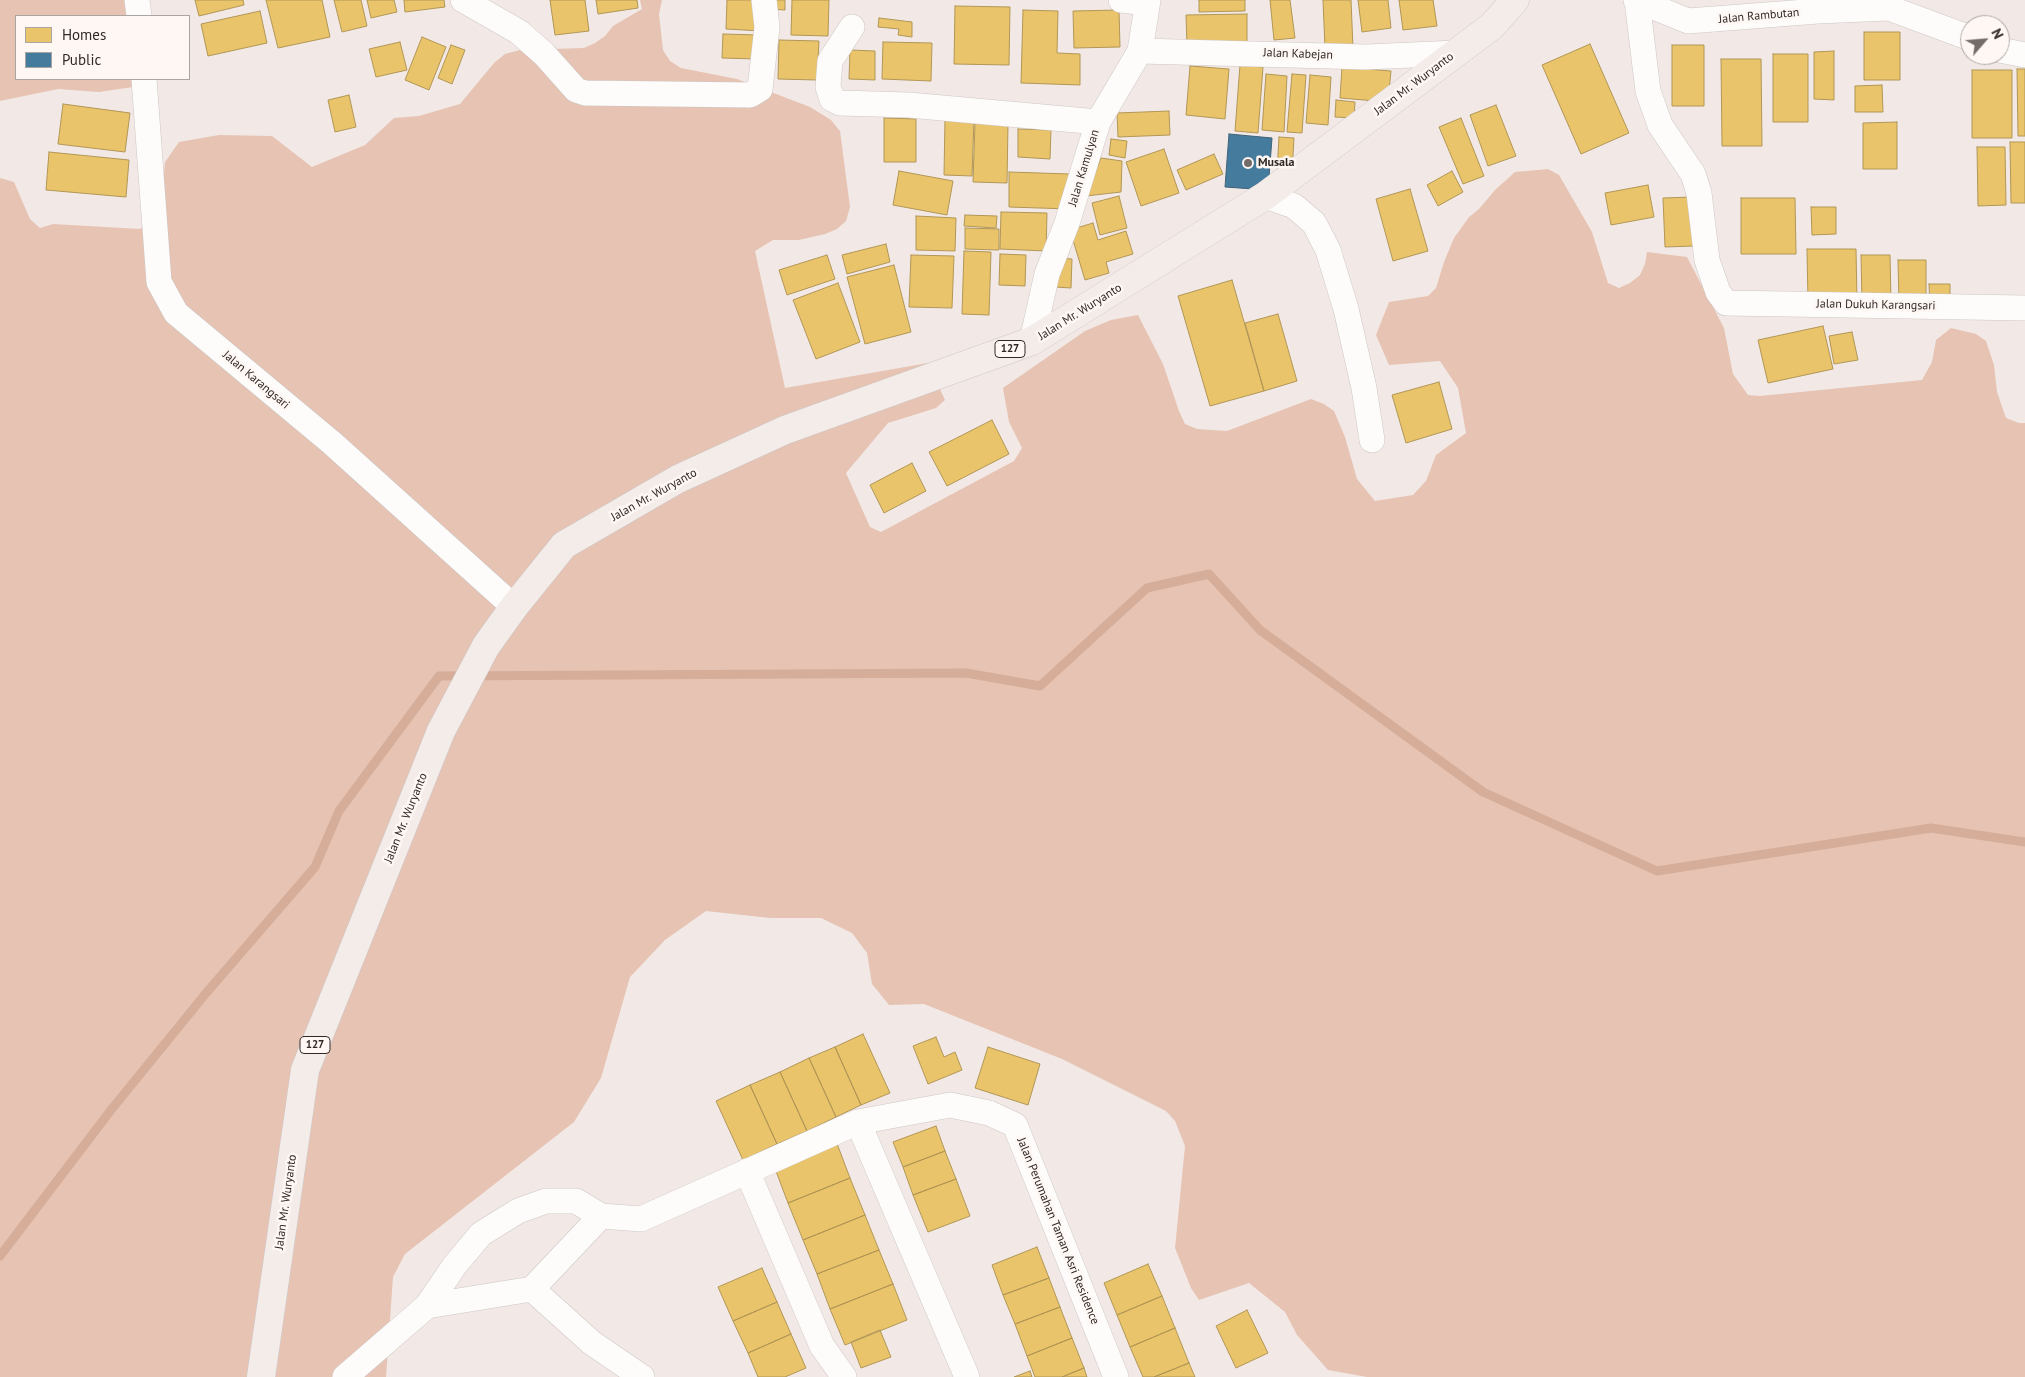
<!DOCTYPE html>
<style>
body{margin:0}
#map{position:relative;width:2025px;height:1377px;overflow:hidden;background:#f2e9e6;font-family:"PT Sans",sans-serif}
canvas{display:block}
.legend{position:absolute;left:15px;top:15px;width:175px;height:65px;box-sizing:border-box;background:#fef7f4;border:1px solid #aba5a2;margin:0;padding:6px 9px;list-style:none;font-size:15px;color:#2f2926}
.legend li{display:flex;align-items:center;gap:10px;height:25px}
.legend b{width:25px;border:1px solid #aba5a2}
.north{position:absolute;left:1960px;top:15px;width:50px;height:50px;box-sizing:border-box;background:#fef7f4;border:1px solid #aba5a2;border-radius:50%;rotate:63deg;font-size:14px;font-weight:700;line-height:20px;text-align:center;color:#2f2926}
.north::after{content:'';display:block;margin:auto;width:18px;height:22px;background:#736c69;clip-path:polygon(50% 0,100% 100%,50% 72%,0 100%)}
</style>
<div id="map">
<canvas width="2025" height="1377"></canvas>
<ul class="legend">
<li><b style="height:14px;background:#e9c46a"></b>Homes</li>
<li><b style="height:14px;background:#457b9d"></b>Public</li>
</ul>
<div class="north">N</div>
</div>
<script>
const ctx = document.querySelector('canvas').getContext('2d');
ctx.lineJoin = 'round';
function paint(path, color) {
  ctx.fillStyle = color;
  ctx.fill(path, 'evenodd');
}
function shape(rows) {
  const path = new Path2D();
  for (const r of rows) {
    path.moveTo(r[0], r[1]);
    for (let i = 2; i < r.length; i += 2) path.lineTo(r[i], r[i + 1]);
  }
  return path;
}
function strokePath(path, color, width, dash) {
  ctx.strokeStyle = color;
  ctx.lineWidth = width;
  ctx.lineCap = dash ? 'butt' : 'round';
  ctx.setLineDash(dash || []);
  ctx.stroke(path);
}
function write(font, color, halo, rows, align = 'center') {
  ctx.font = font + ' "PT Sans",sans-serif';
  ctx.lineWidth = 5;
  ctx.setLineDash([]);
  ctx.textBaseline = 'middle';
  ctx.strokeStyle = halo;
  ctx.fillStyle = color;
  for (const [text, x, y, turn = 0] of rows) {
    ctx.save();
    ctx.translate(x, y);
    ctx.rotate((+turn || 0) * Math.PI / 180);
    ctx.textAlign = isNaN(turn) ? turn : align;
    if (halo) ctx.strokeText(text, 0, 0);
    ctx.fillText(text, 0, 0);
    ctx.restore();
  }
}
paint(shape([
 [0,0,127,0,128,16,16,16,16,79,132,79,133,87,99,92,58,89,0,101],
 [640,0,662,0,659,14,663,50,670,61,681,68,737,79,810,107,831,120,840,131,850,207,846,221,837,229,825,234,799,240,773,240,755,251,785,388,928,363,945,400,936,408,888,423,846,473,870,527,881,532,1014,461,1022,448,1009,422,1003,388,1085,331,1111,320,1138,315,1163,364,1179,411,1185,424,1197,429,1227,431,1311,399,1324,404,1334,411,1345,437,1357,479,1375,501,1413,495,1426,481,1436,455,1466,433,1458,388,1440,361,1389,365,1376,335,1389,302,1428,296,1436,288,1444,262,1454,238,1469,217,1479,209,1495,190,1515,172,1548,169,1559,175,1592,232,1608,283,1619,288,1630,283,1640,275,1645,264,1647,252,1687,257,1724,328,1733,374,1748,395,1760,396,1922,380,1932,362,1936,340,1951,328,1976,334,1986,341,1994,365,1997,392,2006,418,2019,423,2025,423,2025,1377,1367,1377,1328,1370,1297,1335,1285,1312,1249,1283,1199,1300,1191,1288,1175,1248,1185,1146,1175,1121,1166,1111,1062,1059,924,1004,889,1005,872,984,867,953,852,933,821,918,770,918,706,911,665,940,630,977,601,1078,574,1122,405,1254,393,1277,386,1377,0,1377,0,178,14,182,30,219,40,228,53,224,140,229,161,209,165,162,179,142,219,135,272,136,312,167,365,145,394,118,419,116,460,104,494,63,505,54,520,50,584,48,595,43,605,36,613,26,642,9]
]), '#e6c3b3');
const homes = shape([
 [195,0,243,0,244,5,199,16,195,0],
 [266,0,322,0,330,37,278,48,266,0],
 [334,0,361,0,367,26,342,32,334,0],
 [367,0,394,0,397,12,371,18,367,0],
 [404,0,444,0,445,7,405,12,404,0],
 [550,0,585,0,589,31,555,35,550,0],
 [596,0,637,0,638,8,598,14,596,0],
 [727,0,763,0,762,31,726,29,727,0],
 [770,0,785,0,785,10,770,9,770,0],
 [792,0,829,0,828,36,791,35,792,0],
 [1199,0,1245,0,1245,11,1199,12,1199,0],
 [1270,0,1290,0,1295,38,1274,40,1270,0],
 [1323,0,1351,0,1353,48,1325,48,1323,0],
 [1358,0,1388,0,1391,28,1362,32,1358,0],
 [1399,0,1433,0,1437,26,1403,30,1399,0],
 [955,6,1010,7,1009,65,954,64,955,6],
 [1023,10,1058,11,1057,53,1080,54,1080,85,1021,83,1023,10],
 [1119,10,1120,47,1074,48,1073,11,1119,10],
 [260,11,267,43,208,56,201,24,260,11],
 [1247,14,1247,44,1187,45,1186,15,1247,14],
 [879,18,912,22,912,37,898,35,899,29,878,27,879,18],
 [1864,32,1900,32,1900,80,1864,80,1864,32],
 [723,34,758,35,757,59,722,58,723,34],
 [422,37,446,47,429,90,405,80,422,37],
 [779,40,819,41,817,80,778,79,779,40],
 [400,42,407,70,376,77,369,49,400,42],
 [883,42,932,43,931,81,882,79,883,42],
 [1590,44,1629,133,1581,154,1542,65,1590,44],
 [451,45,465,50,452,84,438,78,451,45],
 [1672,45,1704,45,1704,106,1672,106,1672,45],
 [850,50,875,51,875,80,849,79,850,50],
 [1834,51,1834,100,1814,99,1814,52,1834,51],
 [1773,54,1808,54,1808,122,1773,122,1773,54],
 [1721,59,1761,59,1762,146,1722,146,1721,59],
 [1240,65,1263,67,1258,133,1235,131,1240,65],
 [1190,66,1229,69,1225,119,1186,115,1190,66],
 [1342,67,1391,71,1388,102,1340,98,1342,67],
 [2017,69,2025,69,2025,136,2018,136,2017,69],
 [1972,70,2012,70,2012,138,1972,138,1972,70],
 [1266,74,1287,76,1284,132,1262,130,1266,74],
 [1292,74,1306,75,1302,133,1287,132,1292,74],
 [1310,75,1331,77,1328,125,1306,123,1310,75],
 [1882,85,1883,112,1855,112,1855,86,1882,85],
 [349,95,356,127,335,132,328,100,349,95],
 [1336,100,1355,102,1354,118,1335,117,1336,100],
 [63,104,130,113,125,152,58,144,63,104],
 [1496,105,1516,156,1488,166,1470,115,1496,105],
 [1169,111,1170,135,1118,137,1117,113,1169,111],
 [884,118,916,119,916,162,884,162,884,118],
 [1461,118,1484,176,1463,184,1439,127,1461,118],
 [945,119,974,119,972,176,944,175,945,119],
 [1897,122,1897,169,1863,169,1863,123,1897,122],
 [975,123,1008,124,1007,183,973,182,975,123],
 [1018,129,1051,130,1050,159,1018,157,1018,129],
 [1279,137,1294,138,1292,172,1277,171,1279,137],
 [1111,139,1127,141,1125,158,1109,155,1111,139],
 [2010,142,2025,142,2025,203,2011,203,2010,142],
 [1977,147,2005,147,2006,205,1978,206,1977,147],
 [1164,149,1179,193,1141,206,1126,162,1164,149],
 [49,152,129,160,126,197,46,190,49,152],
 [1214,154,1223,174,1186,190,1177,170,1214,154],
 [1101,158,1122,161,1121,192,1086,196,1101,158],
 [899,171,953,181,947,215,893,205,899,171],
 [1452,171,1463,192,1438,206,1427,185,1452,171],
 [1009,172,1070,174,1070,209,1009,207,1009,172],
 [1648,185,1654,217,1611,225,1605,193,1648,185],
 [1410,189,1428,251,1393,261,1376,199,1410,189],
 [1119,196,1127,228,1100,235,1092,203,1119,196],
 [1692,197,1694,246,1665,247,1663,198,1692,197],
 [1741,198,1795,198,1796,254,1741,254,1741,198],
 [1811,207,1836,207,1836,234,1812,235,1811,207],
 [1001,212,1047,213,1046,251,1000,249,1001,212],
 [965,215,997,216,996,228,964,226,965,215],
 [916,216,956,218,955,251,916,250,916,216],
 [1093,223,1098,240,1126,231,1133,254,1106,262,1109,273,1085,280,1070,230,1093,223],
 [965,228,999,229,999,250,965,249,965,228],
 [886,244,890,262,847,274,842,255,886,244],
 [1807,249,1856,249,1857,300,1808,301,1807,249],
 [964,251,991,252,989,315,962,314,964,251],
 [1000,254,1026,255,1025,286,999,285,1000,254],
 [827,255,835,279,787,295,779,270,827,255],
 [911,255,954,256,952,308,909,307,911,255],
 [1861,255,1890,255,1891,302,1862,302,1861,255],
 [1056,258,1072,259,1071,288,1055,287,1056,258],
 [1898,260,1926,260,1926,301,1899,302,1898,260],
 [894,265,911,332,865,344,847,277,894,265],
 [1232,280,1264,391,1210,406,1178,296,1232,280],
 [838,283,860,342,816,359,793,300,838,283],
 [1929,284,1950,284,1950,306,1930,306,1929,284],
 [1278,314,1297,381,1264,391,1245,323,1278,314],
 [1823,326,1833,369,1768,383,1758,340,1823,326],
 [1852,332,1858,360,1834,364,1829,336,1852,332],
 [1439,382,1452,429,1406,443,1392,395,1439,382],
 [992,420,1009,454,947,486,929,452,992,420],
 [912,463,926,491,884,513,870,485,912,463],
 [863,1034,890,1093,861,1105,835,1047,863,1034],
 [936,1037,944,1057,955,1052,962,1070,928,1084,913,1046,936,1037],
 [835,1047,861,1105,836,1117,809,1058,835,1047],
 [988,1047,1040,1064,1028,1105,975,1088,988,1047],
 [809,1058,836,1117,807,1131,780,1072,809,1058],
 [780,1072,807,1131,777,1144,750,1085,780,1072],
 [750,1085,777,1144,743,1160,716,1101,750,1085],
 [936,1126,945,1151,903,1167,893,1142,936,1126],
 [836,1141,850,1178,788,1203,774,1166,836,1141],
 [945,1151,956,1179,913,1195,903,1167,945,1151],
 [850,1178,865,1215,803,1240,788,1203,850,1178],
 [956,1179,970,1216,928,1232,913,1195,956,1179],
 [865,1215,879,1250,817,1274,803,1240,865,1215],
 [1037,1247,1049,1278,1003,1295,992,1265,1037,1247],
 [879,1250,893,1284,830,1309,817,1274,879,1250],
 [1148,1264,1162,1296,1117,1315,1104,1283,1148,1264],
 [762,1268,777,1302,733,1321,718,1287,762,1268],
 [1049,1278,1060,1307,1015,1324,1003,1295,1049,1278],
 [893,1284,907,1320,845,1345,830,1309,893,1284],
 [1162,1296,1175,1328,1130,1347,1117,1315,1162,1296],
 [777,1302,791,1334,748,1353,733,1321,777,1302],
 [1060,1307,1072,1338,1027,1356,1015,1324,1060,1307],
 [1247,1310,1268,1353,1236,1368,1216,1326,1247,1310],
 [1175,1328,1189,1363,1154,1377,1143,1377,1130,1347,1175,1328],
 [880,1330,891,1357,861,1368,851,1342,880,1330],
 [791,1334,806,1368,785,1377,758,1377,748,1353,791,1334],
 [1072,1338,1084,1368,1062,1377,1035,1377,1027,1356,1072,1338],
 [1189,1363,1195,1377,1154,1377,1189,1363],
 [1084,1368,1087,1377,1062,1377,1084,1368],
 [1030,1371,1032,1377,1014,1377,1030,1371]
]);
paint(homes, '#e9c46a');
strokePath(homes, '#b19656', 1);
const public = shape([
 [1229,134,1272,138,1268,190,1225,187,1229,134]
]);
paint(public, '#457b9d');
strokePath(public, '#3e6279', 1);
strokePath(shape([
 [0,1256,111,1110,207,992,315,867,339,811,439,676,966,673,1040,686,1147,588,1209,574,1260,630,1483,792,1657,871,1931,828,2025,842]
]), '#d5ad99', 9);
const minor = shape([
 [137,0,139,16],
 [463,0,519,32,544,54,576,90,585,93,750,95,760,89,767,27,764,0],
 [1121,0,1147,3],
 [1636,0,1688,21,1818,11,1889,8,1970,38],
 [1637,0,1648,91,1660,125,1693,174,1699,193,1707,260,1718,292,1726,303,2025,308],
 [852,27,830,61,828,87,832,99,840,103,909,105,1098,122],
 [2000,50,2025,55],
 [1140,51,1366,57,1457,53],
 [144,79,159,282,176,313,332,443,514,607],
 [1265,196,1294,206,1314,223,1328,250,1346,309,1364,388,1372,440],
 [1032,341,1047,274,1067,223,1098,122,1140,51,1148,0],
 [858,1122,967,1377],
 [747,1171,822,1346,844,1377],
 [532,1289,601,1216],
 [427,1306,532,1289,592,1343,642,1377],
 [345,1377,427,1306,455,1265,481,1234,518,1211,546,1201,576,1201,601,1216,641,1219,858,1122,950,1105,989,1113,1015,1125,1116,1377]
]);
const primary = shape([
 [261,1377,305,1070,441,731,486,646,514,607,564,545,678,479,785,430,1032,341,1265,196,1492,26,1515,0]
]);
strokePath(minor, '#cdc6c3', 26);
strokePath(primary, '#cdc8c7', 29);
strokePath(minor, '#fdfcfb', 25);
strokePath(primary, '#f4ece9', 28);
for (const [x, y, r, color] of [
 [1248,163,5,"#736c69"]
]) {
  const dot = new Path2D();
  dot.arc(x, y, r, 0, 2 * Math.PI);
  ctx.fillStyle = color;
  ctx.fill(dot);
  strokePath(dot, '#fef7f4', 2);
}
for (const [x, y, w] of [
 [1010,349,30],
 [315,1045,30]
]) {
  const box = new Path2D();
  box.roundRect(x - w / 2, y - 8.5, w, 17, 4);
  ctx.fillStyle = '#fef7f4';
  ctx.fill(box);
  strokePath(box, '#2f2926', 1);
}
write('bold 11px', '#2f2926', null, [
 ["127",1010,349],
 ["127",315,1045]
]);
write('12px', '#2f2926', '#fef7f4', [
 ["Jalan Rambutan",1759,16,-5],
 ["Jalan Kabejan",1298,54,2],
 ["Jalan Mr. Wuryanto",1414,84,-37],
 ["Jalan Kamulyan",1084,168,-73],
 ["Jalan Dukuh Karangsari",1876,305,1],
 ["Jalan Mr. Wuryanto",1080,312,-32],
 ["Jalan Karangsari",256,380,40],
 ["Jalan Mr. Wuryanto",654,495,-29],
 ["Jalan Mr. Wuryanto",406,818,-68],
 ["Jalan Mr. Wuryanto",286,1202,-82],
 ["Jalan Perumahan Taman Asri Residence",1058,1231,68]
]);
write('bold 12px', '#2f2926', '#fef7f4', [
 ["Musala",1258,163]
], 'left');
</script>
